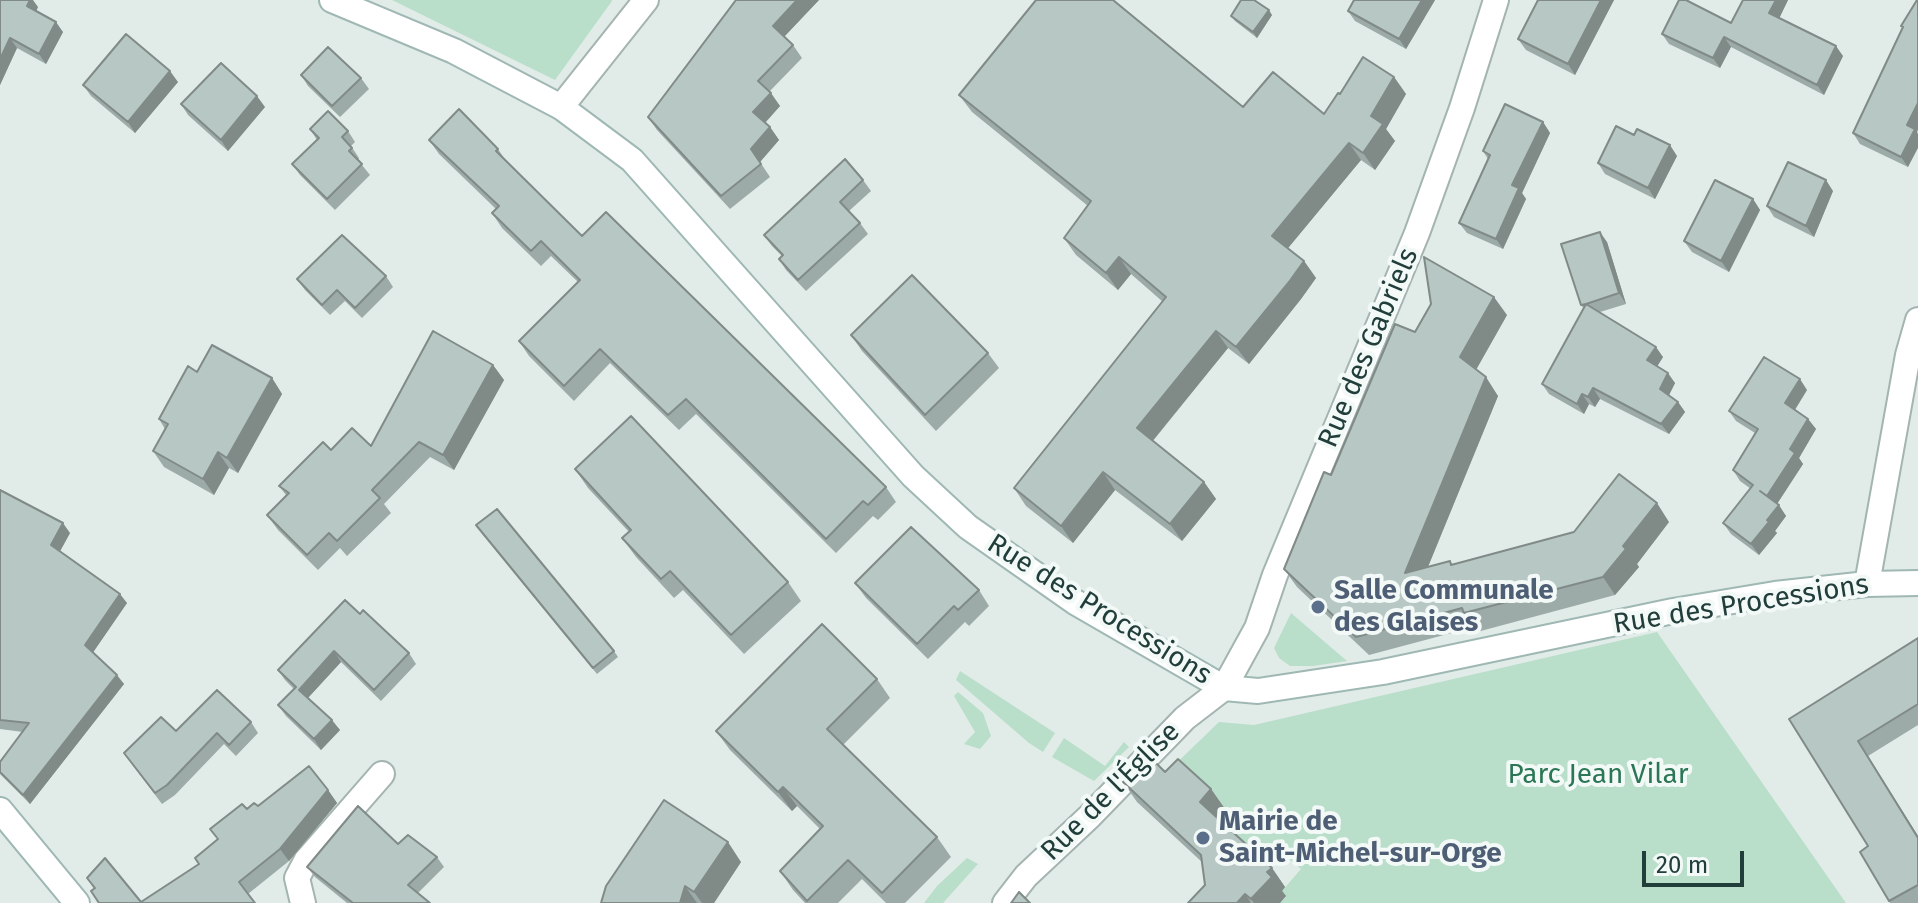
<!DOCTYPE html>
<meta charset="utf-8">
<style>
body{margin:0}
#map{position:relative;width:1918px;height:903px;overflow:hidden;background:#e1ece9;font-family:"Fira Sans",sans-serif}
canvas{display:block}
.scale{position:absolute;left:1642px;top:851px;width:102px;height:36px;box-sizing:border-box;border:4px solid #213e3b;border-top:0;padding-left:10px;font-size:24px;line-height:28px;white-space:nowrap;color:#213e3b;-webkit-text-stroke:6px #f2f9f7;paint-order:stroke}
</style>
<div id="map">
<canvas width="1918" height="903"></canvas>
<div class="scale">20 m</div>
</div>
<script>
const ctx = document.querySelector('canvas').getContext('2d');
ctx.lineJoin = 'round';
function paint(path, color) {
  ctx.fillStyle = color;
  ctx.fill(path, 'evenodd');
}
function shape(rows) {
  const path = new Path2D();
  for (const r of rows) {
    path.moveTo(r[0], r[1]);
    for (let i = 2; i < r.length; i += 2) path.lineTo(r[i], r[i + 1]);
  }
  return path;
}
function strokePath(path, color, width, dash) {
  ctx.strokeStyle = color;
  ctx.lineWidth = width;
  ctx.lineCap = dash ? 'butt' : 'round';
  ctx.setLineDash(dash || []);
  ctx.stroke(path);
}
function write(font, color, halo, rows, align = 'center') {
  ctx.font = font + ' "Fira Sans",sans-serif';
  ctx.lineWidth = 8;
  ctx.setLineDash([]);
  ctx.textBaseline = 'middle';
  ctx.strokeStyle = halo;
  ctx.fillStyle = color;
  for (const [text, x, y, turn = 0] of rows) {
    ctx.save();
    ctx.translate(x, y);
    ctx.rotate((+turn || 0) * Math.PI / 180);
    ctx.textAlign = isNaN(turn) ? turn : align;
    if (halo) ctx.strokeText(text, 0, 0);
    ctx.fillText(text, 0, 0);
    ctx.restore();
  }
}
paint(shape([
 [392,0,612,0,612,1,555,80],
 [1291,613,1347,661,1313,666,1290,666,1279,658,1274,648],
 [1657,632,1846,903,1280,903,1286,897,1281,892,1301,869,1283,854,1267,871,1213,821,1224,808,1163,776,1219,722,1254,725],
 [960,671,1055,733,1043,752,1029,743,956,680],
 [958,692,983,713,991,736,980,749,964,744,975,732,954,696],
 [1064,738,1105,766,1124,742,1129,747,1094,781,1052,757],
 [967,858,978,864,943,903,924,903,937,886]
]), '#b9deca');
const street = shape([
 [561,107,646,0],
 [1867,584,1908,355,1918,320],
 [303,903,297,878,306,861,382,774],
 [1005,903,1026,876,1090,816,1185,718,1224,688,1257,628,1275,575,1417,233,1462,108,1496,0]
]);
const secondary = shape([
 [332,0,454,51,561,107,632,160,913,476,968,527,1075,602,1224,688,1258,691,1383,672,1673,611,1775,594,1867,584,1918,583],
 [0,810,77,903]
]);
strokePath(street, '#a4b4b1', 28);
strokePath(secondary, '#9fb8b4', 28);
strokePath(street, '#fff', 24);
strokePath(secondary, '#fff', 24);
paint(shape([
 [0,0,38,7,36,11,63,32,46,64,17,48,0,85],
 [736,0,819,0,784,37,793,45,802,58,769,92,780,106,765,123,770,127,779,140,760,162,770,177,730,209,657,130,648,117],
 [1435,0,1406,49,1355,21,1348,11],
 [1538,0,1614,0,1575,75,1526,50,1518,39],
 [1743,0,1788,0,1779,18,1843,56,1824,95,1731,47,1720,68,1669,44,1662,34,1731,23],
 [1918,0,1918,129,1908,167,1860,144,1853,133,1903,28,1901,26],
 [1272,15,1257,38,1235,21,1231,16],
 [301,75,361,78,369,89,340,117,308,86],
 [1394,77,1406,94,1386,129,1395,141,1375,170,1361,160,1288,248,1304,261,1316,278,1301,299,1249,364,1228,348,1153,441,1204,482,1216,499,1182,541,1115,490,1073,543,1026,506,1014,488,1163,302,1131,274,1118,290,1076,255,1064,238,1088,206,972,112,959,95,1243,107,1324,114,1340,94],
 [178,82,135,133,91,96,83,85],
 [181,104,265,107,228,151,188,115],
 [1543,122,1550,133,1522,193,1526,199,1503,249,1467,233,1459,223,1488,159,1483,151],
 [310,129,348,131,355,142,351,146,359,158,358,160,370,175,335,210,300,175,292,164,317,140],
 [429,140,498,149,508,164,582,236,886,487,896,502,878,520,873,516,836,553,696,414,679,430,610,363,574,401,529,356,519,341,578,282,551,256,541,266,502,228,492,213,496,209,439,154],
 [1677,156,1655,199,1605,174,1598,163],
 [863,180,871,191,849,211,860,223,868,234,806,291,786,270,779,259,782,256,772,246,764,235],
 [1833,191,1814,237,1774,217,1767,206],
 [1753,199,1760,210,1729,272,1692,252,1684,241],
 [1607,242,1626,304,1600,312,1663,357,1657,366,1675,383,1669,395,1678,402,1685,412,1669,434,1600,399,1595,407,1589,404,1584,414,1549,394,1542,384,1584,309,1581,305],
 [386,276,393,287,362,318,345,301,330,315,305,290,297,279],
 [1507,315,1476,370,1498,396,1428,567,1450,561,1452,564,1669,522,1637,564,1639,567,1615,595,1477,632,1474,627,1369,655,1297,587,1284,569,1331,475,1415,332],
 [851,335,988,353,999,368,936,431,862,351],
 [493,365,504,380,454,470,430,457,384,504,391,513,347,556,340,548,318,570,278,530,267,515,286,495,279,486,331,450,371,446],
 [197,372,272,378,282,394,238,473,229,468,214,495,164,467,153,451,165,429,159,419],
 [1807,390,1795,410,1808,419,1816,429,1799,458,1803,464,1777,504,1786,516,1775,531,1777,533,1759,555,1731,534,1723,523,1751,489,1740,481,1733,470,1755,433,1736,421,1729,411],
 [575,469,788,582,801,601,744,654,683,590,674,598,636,557,622,538,629,532,588,488],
 [0,490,70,533,60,551,127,603,93,652,124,684,30,804,0,774,0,762,23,732,0,729],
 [480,531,614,651,618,657,597,674],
 [855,583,979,590,989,606,969,626,965,622,928,659,866,598],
 [360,614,409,653,416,664,381,701,341,662,308,698,340,730,321,750,286,716,278,705,294,689,285,680,278,670],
 [1918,638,1918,725,1868,756,1918,836,1918,903,1890,903,1860,852,1868,846,1789,719],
 [877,679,890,698,843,745,937,837,951,857,905,903,886,903,862,879,838,903,805,903,793,890,780,871,820,829,797,806,792,811,730,750,716,731],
 [251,722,258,733,236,756,224,744,175,795,162,804,131,763,176,731],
 [1165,772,1211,789,1225,809,1217,818,1272,868,1285,887,1282,891,1286,896,1280,903,1188,903,1205,885,1203,863,1137,802,1123,782],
 [328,790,337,803,289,861,248,894,255,903,99,903,94,889,87,878,141,902,199,864,217,839,247,809],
 [398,844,437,857,444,867,418,893,430,903,347,903,315,877,307,867],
 [741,862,714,903,601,903]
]), '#9daba8');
paint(shape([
 [30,0,33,0,38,7,34,16,27,6],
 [797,0,819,0,782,39,773,26],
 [1422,0,1435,0,1406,49,1399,39],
 [1601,0,1614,0,1575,75,1568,64],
 [1776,0,1788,0,1777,23,1769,13],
 [1269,10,1272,15,1257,38,1253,32],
 [56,22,63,32,46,64,39,54],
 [1724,37,1731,47,1720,68,1713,58],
 [10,38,17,48,0,85,0,59],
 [1836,46,1843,56,1824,95,1817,85],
 [170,71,178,82,135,133,128,122],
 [1394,77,1406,94,1386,129,1395,141,1375,170,1363,153,1371,116],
 [771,93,780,106,763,125,753,112],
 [257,96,265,107,228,151,221,140],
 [1918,103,1918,129,1917,132,1918,134,1918,148,1908,167,1901,157,1907,125],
 [1543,122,1550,133,1522,193,1526,199,1503,249,1496,239,1512,185],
 [770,127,779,140,760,162,751,149],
 [1349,143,1361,160,1284,253,1272,236],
 [1670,145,1677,156,1655,199,1648,188],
 [1826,180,1833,191,1814,237,1806,226],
 [1753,199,1760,210,1729,272,1721,261],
 [1600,232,1607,242,1626,304,1619,293],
 [1119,257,1131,274,1118,290,1106,273],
 [1304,261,1316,278,1301,299,1249,364,1236,347],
 [1494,297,1507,315,1473,375,1460,357],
 [1216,331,1228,348,1149,445,1137,428],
 [1656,347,1663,357,1655,370,1647,360],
 [493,365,504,380,454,470,443,455],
 [1668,373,1675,383,1667,399,1660,389],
 [1486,377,1498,396,1418,591,1405,573],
 [272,378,282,394,238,473,227,458],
 [1800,379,1807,390,1792,414,1785,403],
 [1593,388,1600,399,1595,407,1588,397],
 [1582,394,1589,404,1584,414,1577,404],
 [1678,402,1685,412,1669,434,1661,424],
 [1808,419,1816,429,1799,458,1803,464,1775,507,1767,496,1790,449],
 [218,452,229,468,214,495,203,479],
 [1103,472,1115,490,1073,543,1061,526],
 [1204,482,1216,499,1182,541,1170,524],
 [1657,503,1669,522,1637,564,1639,567,1615,595,1603,577,1623,546],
 [1779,505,1786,516,1775,531,1777,533,1759,555,1751,544,1767,520],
 [63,523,70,533,58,555,51,545],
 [120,594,127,603,92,654,85,645],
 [334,651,341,662,306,700,299,690],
 [117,675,124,684,30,804,23,795],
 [332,720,340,730,321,750,314,739],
 [1858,741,1918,836,1918,838],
 [783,787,797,806,792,811,778,792],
 [1211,789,1225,809,1213,821,1200,802],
 [328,790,337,803,289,861,280,849],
 [728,842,741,862,714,903,702,903,694,892],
 [1272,868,1285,887,1282,891,1286,896,1280,903,1254,903,1251,899,1267,872],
 [685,886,697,903,680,903],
 [1245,894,1251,903,1237,903]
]), '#808b88');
const building = shape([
 [0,0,30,0,27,6,56,22,39,54,10,38,0,59,0,0],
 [736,0,797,0,773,26,793,45,758,81,771,93,753,112,770,127,751,149,761,164,721,196,648,117,736,0],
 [1036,0,1113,0,1243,107,1273,72,1324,114,1338,93,1340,94,1363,57,1394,77,1371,116,1383,124,1363,153,1349,143,1272,236,1304,261,1289,282,1236,347,1216,331,1137,428,1204,482,1170,524,1103,472,1061,526,1014,488,1166,297,1119,257,1106,273,1064,238,1091,201,959,95,1036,0],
 [1241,0,1254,0,1269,10,1253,32,1231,16,1241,0],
 [1354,0,1422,0,1399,39,1348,11,1354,0],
 [1538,0,1601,0,1568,64,1518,39,1538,0],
 [1679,0,1686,0,1731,23,1743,0,1776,0,1769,13,1836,46,1817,85,1724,37,1713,58,1662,34,1679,0],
 [1917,0,1918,0,1918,103,1907,125,1915,129,1901,157,1853,133,1903,27,1901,26,1917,0],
 [126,34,170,71,128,122,83,85,126,34],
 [328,47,361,78,332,106,301,75,328,47],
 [221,63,257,96,221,140,181,104,221,63],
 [1505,104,1543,122,1512,185,1519,188,1496,239,1459,223,1490,155,1483,151,1505,104],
 [459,109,498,149,496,151,582,236,606,212,886,487,868,505,863,501,826,539,686,399,668,415,600,349,564,386,519,341,580,280,541,241,531,251,492,213,499,206,429,140,459,109],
 [328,111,348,131,342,137,352,148,349,151,362,164,327,199,292,164,319,138,310,129,328,111],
 [1616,126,1634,135,1637,129,1670,145,1648,188,1598,163,1616,126],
 [845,159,863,180,840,202,860,223,798,280,779,259,783,255,764,235,845,159],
 [1788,162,1826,180,1806,226,1767,206,1788,162],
 [1715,180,1753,199,1721,261,1684,241,1715,180],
 [1600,232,1619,293,1586,304,1656,347,1647,360,1668,373,1660,389,1678,402,1661,424,1593,388,1588,397,1582,394,1577,404,1542,384,1586,304,1581,305,1561,244,1600,232],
 [342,235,386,276,355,308,337,290,322,305,297,279,342,235],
 [1424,257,1494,297,1460,357,1486,377,1405,573,1450,561,1451,565,1574,532,1619,474,1657,503,1623,546,1626,549,1603,577,1464,613,1462,608,1356,637,1284,569,1324,472,1331,475,1395,324,1415,332,1431,304,1424,257],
 [912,275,988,353,925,415,851,335,912,275],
 [433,331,493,365,443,455,419,442,372,490,380,498,337,541,329,533,307,555,267,515,289,493,279,486,323,442,331,450,352,428,371,446,433,331],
 [212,345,272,378,227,458,218,452,203,479,153,451,168,424,159,419,188,366,197,372,212,345],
 [1764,357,1800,379,1785,403,1808,419,1790,449,1795,453,1767,496,1760,491,1779,505,1767,520,1769,522,1751,544,1723,523,1753,485,1733,470,1758,429,1729,411,1764,357],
 [631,416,788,582,731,635,670,571,661,579,622,538,631,530,575,469,631,416],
 [0,490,63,523,51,545,120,594,85,645,117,675,23,795,0,772,0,762,29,723,0,720,0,490],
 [497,509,614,651,593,668,476,525,497,509],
 [911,527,979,590,958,610,954,606,917,644,855,583,911,527],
 [345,600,360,614,363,610,409,653,374,690,334,651,299,690,332,720,314,739,278,705,296,687,278,670,345,600],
 [822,624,877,679,827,729,937,837,882,893,848,860,807,901,780,871,823,826,783,787,778,792,716,731,822,624],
 [1918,638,1918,704,1858,741,1918,838,1918,885,1889,901,1860,852,1868,846,1789,719,1918,638],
 [217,690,251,722,229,745,217,733,167,785,155,793,124,753,161,717,176,731,217,690],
 [1150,757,1165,772,1178,759,1211,789,1200,802,1272,868,1267,872,1272,877,1251,899,1245,894,1237,903,1188,903,1205,885,1201,855,1123,782,1150,757],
 [309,766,328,790,280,849,239,882,255,903,99,903,91,891,95,888,87,878,105,858,141,902,199,864,195,858,218,839,210,829,242,804,247,809,254,803,258,806,309,766],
 [664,800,728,842,694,892,685,886,680,903,601,903,606,886,664,800],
 [358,806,398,844,408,835,437,857,408,885,430,903,353,903,307,867,358,806],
 [1019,892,1030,903,1011,903,1019,892]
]);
paint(building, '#b7c7c3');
strokePath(building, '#808b88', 2);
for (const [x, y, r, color] of [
 [1318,607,8,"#5c6f8a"],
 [1203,838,8,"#5c6f8a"]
]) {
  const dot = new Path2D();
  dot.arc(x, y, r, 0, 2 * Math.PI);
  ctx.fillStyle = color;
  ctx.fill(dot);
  strokePath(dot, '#f2f9f7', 3);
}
write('28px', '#213e3b', '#f2f9f7', [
 ["Rue des Gabriels",1369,348,-67],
 ["Rue des Processions",1741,605,-9],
 ["Rue des Processions",1099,610,32],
 ["Rue de l'Église",1111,792,-45]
]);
write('bold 28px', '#4e5e75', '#f2f9f7', [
 ["Salle Communale",1334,591],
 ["des Glaises",1334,623],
 ["Mairie de",1219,822],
 ["Saint-Michel-sur-Orge",1219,854]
], 'left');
write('28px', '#2a7655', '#f2f9f7', [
 ["Parc Jean Vilar",1598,775]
]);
</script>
